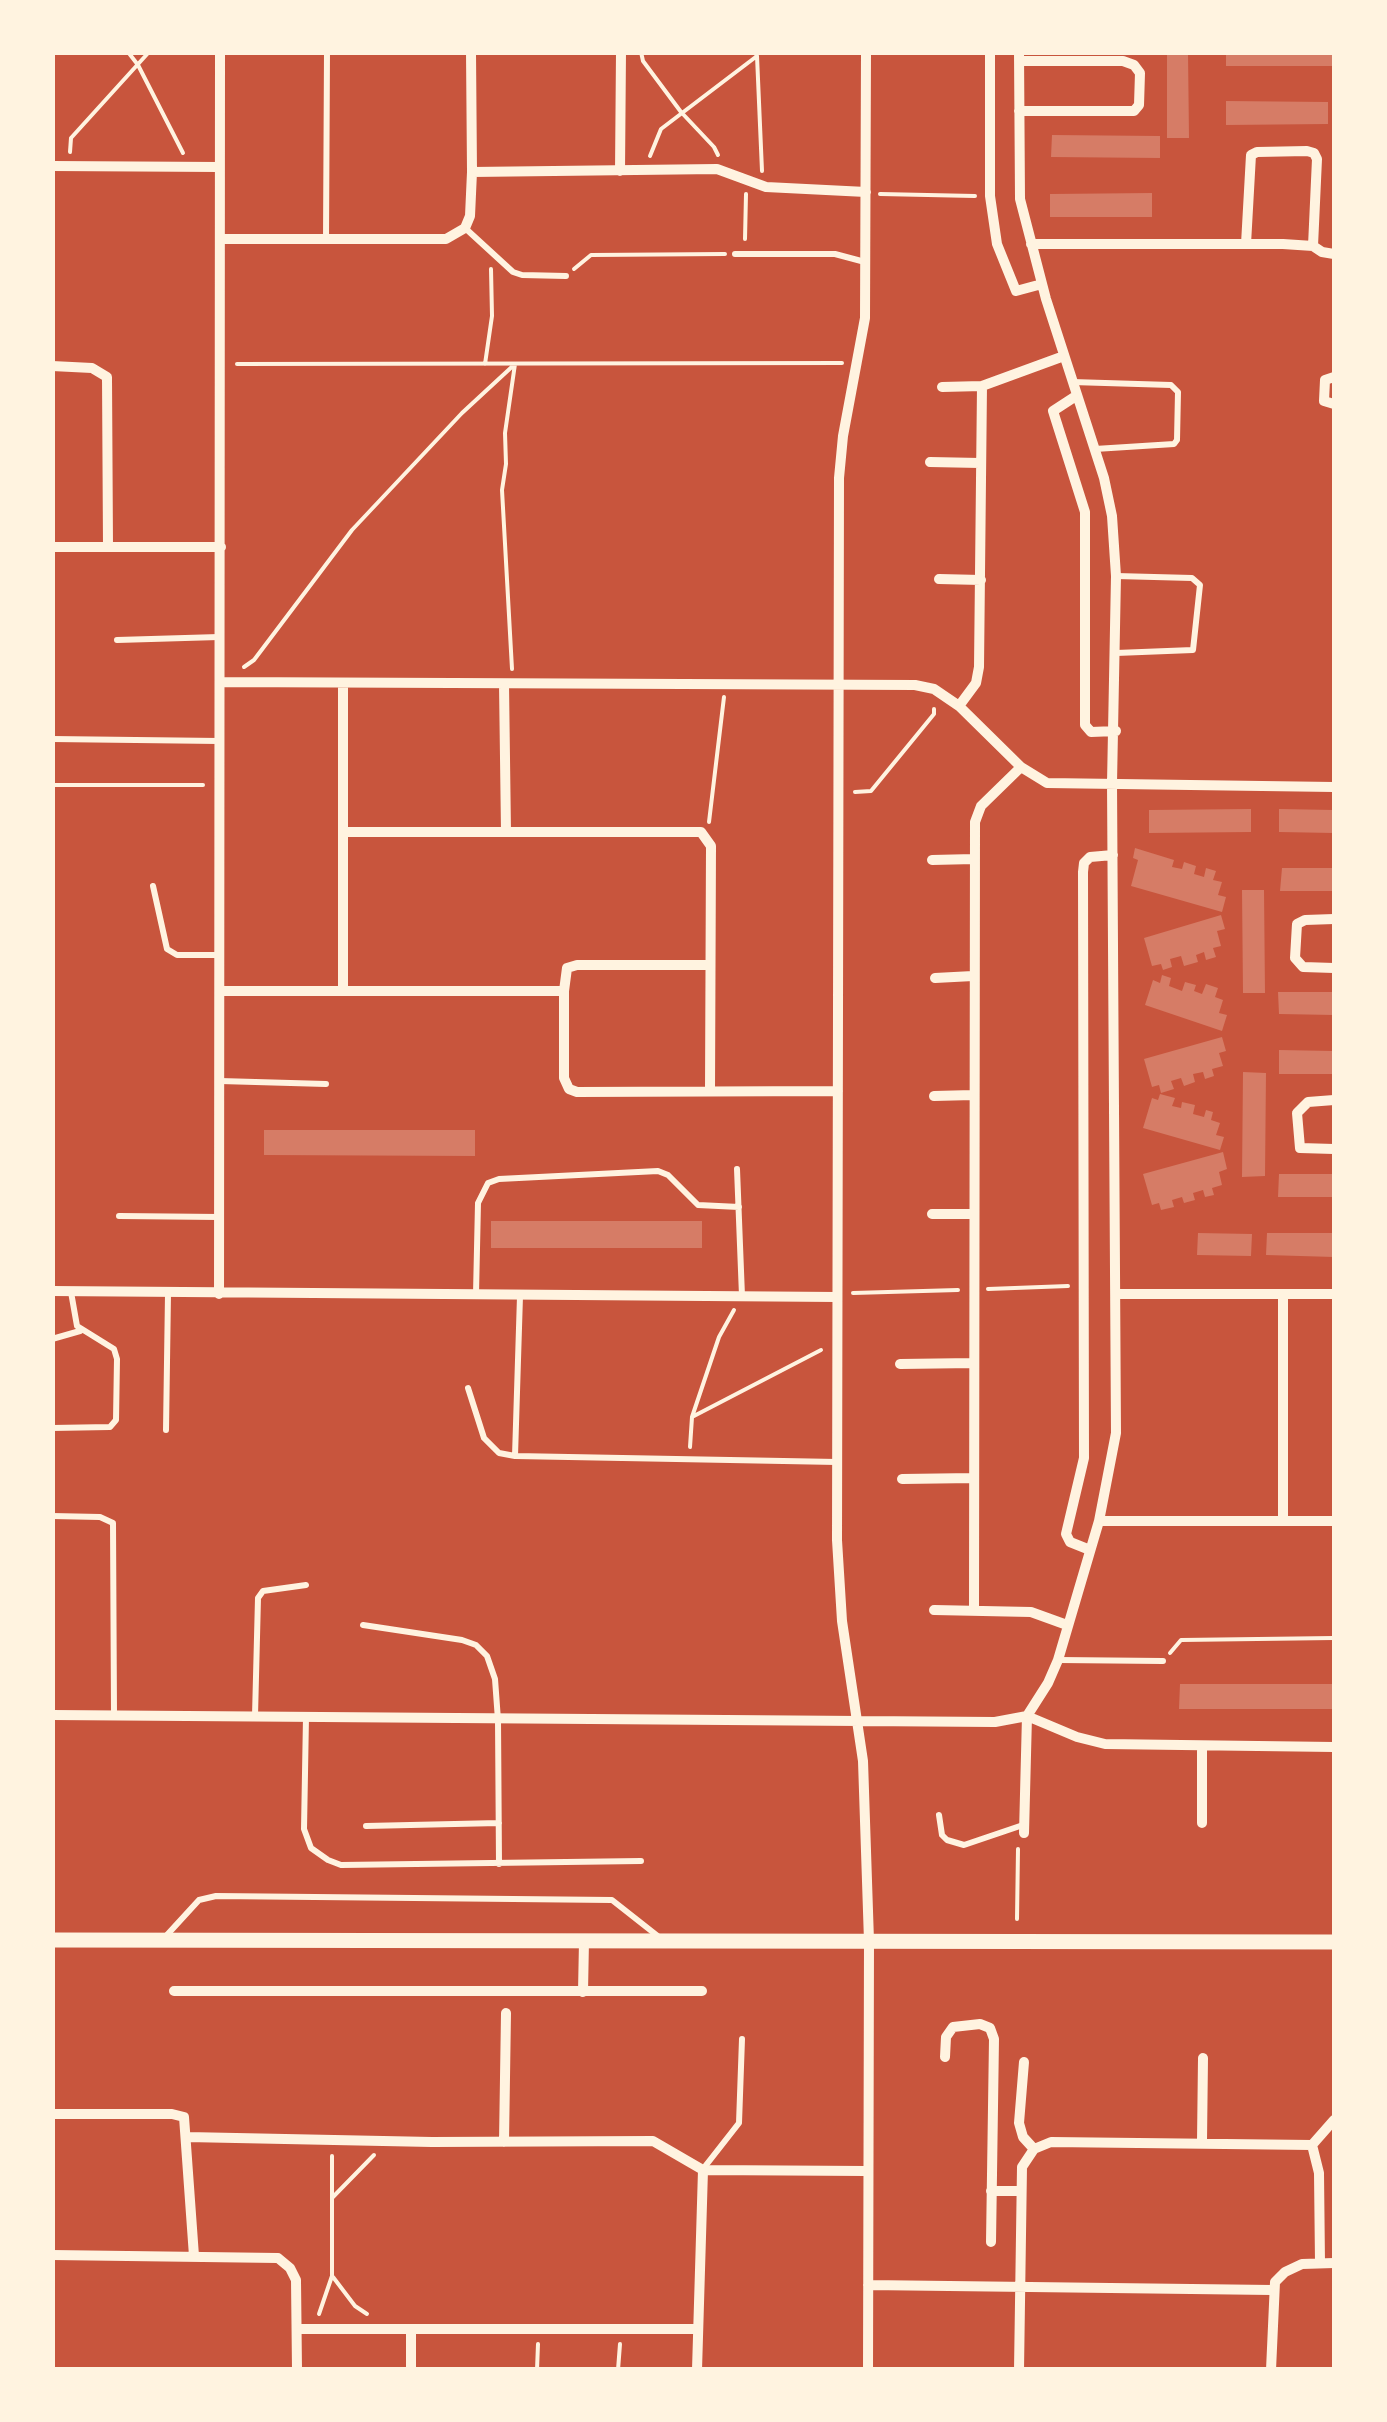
<!DOCTYPE html>
<style>
body{margin:0}
#map{position:relative;width:1387px;height:2422px;overflow:hidden;background:#c8553d;font-family:Merriweather,serif}
canvas{display:block}
.frame{position:absolute;inset:0;border:55px solid #fff3e0;pointer-events:none}
</style>
<div id="map">
<canvas width="1387" height="2422"></canvas>
<div class="frame"></div>
</div>
<script>
const ctx = document.querySelector('canvas').getContext('2d');
ctx.lineJoin = 'round';
function paint(path, color) {
  ctx.fillStyle = color;
  ctx.fill(path, 'evenodd');
}
function shape(rows) {
  const path = new Path2D();
  for (const r of rows) {
    path.moveTo(r[0], r[1]);
    for (let i = 2; i < r.length; i += 2) path.lineTo(r[i], r[i + 1]);
  }
  return path;
}
function strokePath(path, color, width, dash) {
  ctx.strokeStyle = color;
  ctx.lineWidth = width;
  ctx.lineCap = dash ? 'butt' : 'round';
  ctx.setLineDash(dash || []);
  ctx.stroke(path);
}
paint(shape([
 [1167,52,1188,52,1189,138,1167,138],
 [1226,52,1334,52,1334,66,1226,66],
 [1226,101,1328,102,1328,124,1226,125],
 [1052,135,1160,136,1160,158,1051,157],
 [1152,193,1152,217,1050,217,1050,194],
 [1251,809,1251,832,1149,833,1149,810],
 [1279,809,1334,810,1334,833,1279,832],
 [1135,848,1174,860,1172,867,1182,869,1184,862,1196,866,1194,874,1204,877,1206,868,1216,871,1213,880,1222,882,1218,895,1226,897,1222,912,1131,886,1138,860,1133,858],
 [1282,868,1334,868,1334,891,1280,891],
 [1242,890,1264,890,1265,993,1243,993],
 [1221,915,1225,929,1217,931,1221,946,1213,948,1216,957,1206,960,1204,952,1196,955,1198,962,1184,966,1181,956,1170,959,1172,967,1163,970,1161,964,1152,966,1144,938],
 [1162,975,1171,978,1169,986,1182,991,1185,982,1196,985,1194,991,1202,994,1206,984,1218,988,1215,997,1223,1000,1219,1013,1227,1015,1222,1031,1145,1005,1153,980,1160,983],
 [1278,992,1334,992,1334,1015,1279,1014],
 [1222,1037,1226,1051,1219,1053,1223,1066,1212,1069,1214,1076,1205,1079,1203,1072,1193,1074,1195,1082,1184,1086,1181,1078,1171,1081,1174,1089,1161,1093,1159,1085,1152,1087,1144,1059],
 [1279,1050,1334,1051,1334,1074,1279,1074],
 [1243,1072,1266,1073,1265,1176,1242,1177],
 [1160,1094,1175,1098,1172,1106,1181,1108,1182,1102,1195,1105,1193,1114,1204,1117,1206,1110,1213,1112,1211,1120,1220,1123,1216,1135,1224,1137,1220,1150,1143,1128,1152,1098,1158,1100],
 [264,1130,475,1130,475,1156,264,1155],
 [1223,1152,1227,1169,1219,1172,1222,1185,1212,1188,1214,1195,1205,1197,1203,1190,1193,1193,1195,1200,1184,1203,1182,1197,1172,1200,1174,1207,1161,1210,1159,1203,1152,1205,1143,1174],
 [1279,1174,1334,1174,1334,1197,1278,1197],
 [491,1221,702,1221,702,1248,491,1248],
 [1198,1233,1252,1234,1251,1256,1197,1255],
 [1267,1233,1334,1233,1334,1257,1266,1255],
 [1180,1684,1334,1684,1334,1709,1179,1709]
]), '#d67c66');
strokePath(shape([
 [128,52,138,65,183,153],
 [641,52,643,61,681,112,714,147,718,155],
 [757,56,762,171],
 [70,152,71,138,149,52],
 [650,156,661,129,757,56,755,52],
 [880,194,975,196],
 [745,239,746,194],
 [574,269,591,255,725,254],
 [237,364,842,363],
 [485,364,492,316,491,269],
 [244,667,254,660,352,530,462,413,515,364,505,433,506,464,502,490,512,669],
 [52,785,203,785],
 [855,792,871,791,934,714,934,709],
 [709,822,724,697],
 [988,1289,1068,1286],
 [853,1293,958,1290],
 [692,1417,821,1350],
 [690,1447,692,1417,719,1337,734,1310],
 [1170,1653,1181,1640,1334,1638],
 [1017,1919,1018,1849],
 [332,2198,374,2155],
 [333,2277,355,2306,367,2314],
 [319,2314,332,2276,332,2156],
 [537,2370,538,2344],
 [618,2370,620,2344]
]), '#fff3e0', 4);
strokePath(shape([
 [465,228,513,272,522,275,566,276],
 [326,239,327,52],
 [735,254,835,254,865,262],
 [1072,382,1171,385,1178,392,1177,440,1174,444,1095,449],
 [117,640,219,637],
 [1116,653,1193,650,1200,585,1192,578,1116,576],
 [52,739,219,741],
 [153,886,167,949,177,955,218,955],
 [220,1081,326,1084],
 [737,1169,742,1296],
 [119,1216,219,1217],
 [476,1294,478,1203,488,1183,499,1179,658,1171,668,1175,698,1205,739,1207],
 [52,1339,80,1331],
 [468,1388,484,1438,499,1453,515,1456,837,1462],
 [52,1428,110,1427,116,1420,117,1359,114,1349,77,1326,71,1292],
 [166,1430,168,1294],
 [515,1456,520,1296],
 [52,1516,100,1517,113,1523,114,1714],
 [363,1625,462,1640,476,1645,487,1656,495,1679,498,1720,499,1864],
 [1059,1660,1163,1661],
 [255,1716,258,1598,263,1591,306,1585],
 [306,1717,304,1829,311,1848,328,1860,341,1865,641,1861],
 [939,1815,942,1835,947,1840,964,1845,1023,1825],
 [366,1826,499,1823],
 [166,1936,199,1900,216,1896,612,1900,659,1937],
 [703,2169,739,2123,742,2039]
]), '#fff3e0', 6);
strokePath(shape([
 [471,52,472,172],
 [866,52,865,318,843,436,839,478,837,1540,842,1621,863,1761,869,1941,868,2370],
 [990,52,990,196,997,244,1016,291,1042,284],
 [1019,52,1020,199,1046,299,1104,478,1112,516,1116,576,1112,783,1116,1433,1099,1521,1058,1660,1048,1683,1027,1716,1024,1833],
 [1019,61,1123,61,1134,65,1140,73,1139,105,1134,111,1019,111],
 [52,166,219,167],
 [620,171,621,52],
 [221,239,446,239,465,228,470,216,472,172,717,169,766,187,866,192],
 [1031,244,1283,244,1313,246,1322,252,1334,254],
 [1246,244,1251,155,1257,152,1307,151,1314,153,1317,159,1313,246],
 [52,366,92,368,107,377,108,546],
 [1334,377,1325,380,1324,401,1334,404],
 [942,387,982,386,1064,356],
 [1076,396,1053,411,1085,512,1085,725,1091,732,1116,731],
 [930,462,980,463],
 [52,547,221,547],
 [939,579,981,580],
 [220,682,915,685,934,689,959,706,1021,767,1047,783,1334,787],
 [504,684,506,832],
 [959,706,976,683,979,667,982,386],
 [343,832,701,832,711,846,710,1090],
 [932,860,974,859],
 [1334,919,1305,920,1297,924,1295,958,1303,967,1334,968],
 [710,965,577,965,567,968,564,991,564,1078,569,1089,577,1092,838,1091],
 [935,978,973,976],
 [220,991,564,991],
 [343,991,343,683],
 [934,1096,973,1095],
 [1334,1100,1308,1102,1297,1113,1300,1148,1334,1149],
 [932,1214,974,1214],
 [52,1291,837,1297],
 [219,1294,220,52],
 [1117,1294,1334,1294],
 [1283,1294,1283,1520],
 [900,1364,974,1363],
 [902,1479,974,1478],
 [1099,1521,1334,1521],
 [1090,1550,1070,1542,1066,1534,1084,1458,1083,872,1084,863,1090,857,1113,855],
 [934,1610,1031,1612,1067,1625],
 [974,1610,975,822,981,806,1021,767],
 [52,1715,995,1722,1027,1716,1077,1737,1105,1744,1334,1747],
 [1202,1746,1202,1823],
 [174,1991,702,1991],
 [583,1992,584,1941],
 [945,2057,946,2037,953,2027,980,2024,990,2028,994,2039,991,2242],
 [1024,2062,1019,2123,1023,2137,1034,2149],
 [52,2114,172,2114,184,2117,194,2256],
 [187,2137,432,2142,653,2141,703,2170],
 [1202,2141,1203,2058],
 [504,2142,506,2013],
 [1312,2145,1319,2173,1320,2263],
 [1312,2145,1334,2120],
 [703,2170,866,2171],
 [991,2191,1021,2191],
 [52,2255,278,2258,290,2268,296,2280,297,2370],
 [868,2285,1272,2290],
 [299,2329,697,2329],
 [411,2370,411,2330],
 [697,2370,703,2170],
 [1019,2370,1022,2167,1034,2149,1051,2142,1312,2145],
 [1271,2370,1275,2282,1285,2272,1302,2264,1334,2263]
]), '#fff3e0', 10);
strokePath(shape([
 [52,1940,1334,1942]
]), '#fff3e0', 15);
</script>
